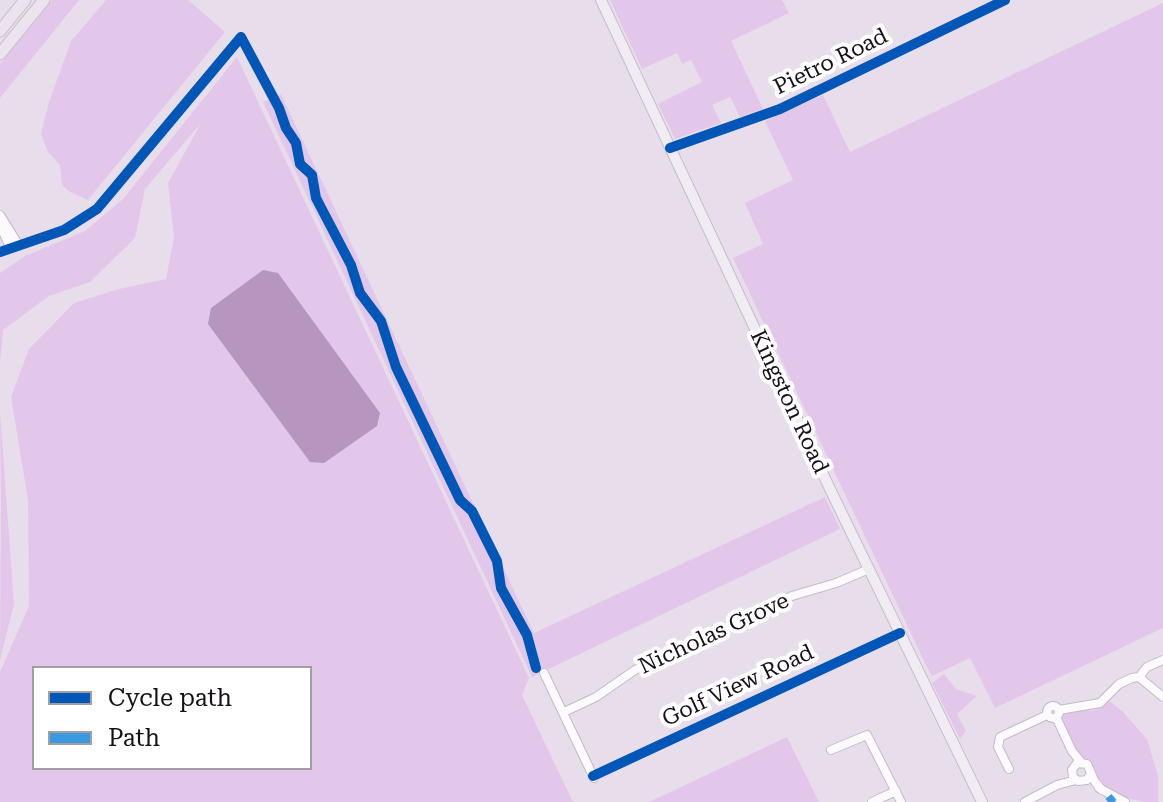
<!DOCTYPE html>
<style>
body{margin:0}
#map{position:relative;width:1163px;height:802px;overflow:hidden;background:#e8deeb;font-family:"Roboto Serif",serif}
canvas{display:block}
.legend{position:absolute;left:32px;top:666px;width:280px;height:104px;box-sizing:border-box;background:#fff;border:2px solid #a19fa2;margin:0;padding:10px 14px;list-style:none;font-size:24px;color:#150f17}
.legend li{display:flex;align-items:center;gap:16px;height:40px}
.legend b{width:40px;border:2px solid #a19fa2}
</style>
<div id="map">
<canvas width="1163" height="802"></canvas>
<ul class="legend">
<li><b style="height:10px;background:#0057b8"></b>Cycle path</li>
<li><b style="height:10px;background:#3b9adf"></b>Path</li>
</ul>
</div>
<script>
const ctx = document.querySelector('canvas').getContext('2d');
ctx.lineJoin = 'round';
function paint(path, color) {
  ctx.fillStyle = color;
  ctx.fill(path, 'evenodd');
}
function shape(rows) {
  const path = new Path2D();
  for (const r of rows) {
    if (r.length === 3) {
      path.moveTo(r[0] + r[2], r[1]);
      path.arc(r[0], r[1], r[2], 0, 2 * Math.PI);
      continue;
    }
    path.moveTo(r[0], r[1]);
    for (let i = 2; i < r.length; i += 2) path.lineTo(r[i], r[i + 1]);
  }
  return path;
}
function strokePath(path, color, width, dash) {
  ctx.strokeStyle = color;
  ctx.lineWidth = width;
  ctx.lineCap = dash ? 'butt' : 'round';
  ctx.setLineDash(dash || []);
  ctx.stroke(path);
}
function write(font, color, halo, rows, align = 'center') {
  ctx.font = font + ' "Roboto Serif",serif';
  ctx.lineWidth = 8;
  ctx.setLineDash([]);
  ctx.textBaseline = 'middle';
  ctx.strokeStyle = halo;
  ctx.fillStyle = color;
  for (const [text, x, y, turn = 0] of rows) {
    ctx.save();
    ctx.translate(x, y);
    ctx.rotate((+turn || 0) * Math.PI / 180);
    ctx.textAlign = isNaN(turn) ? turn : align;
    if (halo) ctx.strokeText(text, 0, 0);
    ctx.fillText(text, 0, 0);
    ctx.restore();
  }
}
paint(shape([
 [52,0,79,0,0,98,0,64],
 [106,0,188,0,225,32,88,200,70,192,62,185,60,165,48,152,41,134,49,102,71,41],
 [610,0,782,0,789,13,731,41,763,109,740,117,730,97,712,105,721,123,675,139,658,104,702,82,691,60,682,64,677,53,642,69],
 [1163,3,1163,628,995,708,970,658,932,676,925,663,733,258,763,244,745,203,793,180,765,121,823,95,850,152],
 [237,57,529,678,522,695,573,802,0,802,0,672,29,606,28,500,11,397,29,349,74,303,119,289,166,279,174,237,168,183,201,123,145,189,135,238,90,282,49,296,3,330,0,364,0,273,25,256,85,231,123,199],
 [34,668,310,668,310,768,34,768],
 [281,94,534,633,825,497,840,529,532,677,263,102],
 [0,411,14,604,0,660,1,504],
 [944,674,956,689,977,696,957,714,966,731,960,739,932,683],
 [1108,700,1122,711,1147,739,1158,776,1158,802,1143,802,1115,795,1101,784,1078,754,1061,720,1063,713,1078,709,1093,711],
 [787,737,819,802,649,802]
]), '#e2c7ea');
paint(shape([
 [263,270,278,273,380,413,377,426,324,463,310,462,208,324,211,308]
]), '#b696bf');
const minor = shape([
 [670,148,780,109,1005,0],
 [0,215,18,244],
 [0,225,10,247],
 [0,252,64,230,97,209,241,37,277,105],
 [544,673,594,778],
 [1139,677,1147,667,1163,660],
 [1053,712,6],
 [1059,710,1100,703,1119,684,1132,678,1139,677,1163,697],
 [564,712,596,697,635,670,792,596,836,583,869,569],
 [1056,717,1072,751,1081,762],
 [831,750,867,735,901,802],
 [1009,769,998,747,1000,737,1047,715],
 [1091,774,1087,780,1078,781,1073,777,1072,770,1077,763,1087,764,1095,782,1102,790],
 [593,776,900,633],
 [1099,788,1125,802],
 [872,802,896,791],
 [1025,802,1057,785,1076,780]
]);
const major = shape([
 [601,0,830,489,982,802]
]);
const highway = shape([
 [0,31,25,0],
 [0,54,44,0]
]);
strokePath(minor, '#c2bbc5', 10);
strokePath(major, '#c4bec5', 12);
strokePath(highway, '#c4bec5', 13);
strokePath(minor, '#fcfafc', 8);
strokePath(major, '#f1ecf3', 10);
strokePath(highway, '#ebe3ee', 11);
strokePath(shape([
 [1108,802,1114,797]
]), '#3b9adf', 8, [16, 8]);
strokePath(shape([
 [670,148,780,109,1005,0],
 [0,252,64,230,97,209,241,37,279,108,286,128,296,143,300,164,312,175,316,198,351,265,360,293,381,321,396,367,460,500,472,511,497,561,501,588,527,635,536,668],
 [593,776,900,633]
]), '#0057b8', 10);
write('22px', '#150f17', '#fff', [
 ["Pietro Road",831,62,-26],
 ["Kingston Road",789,402,65],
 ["Nicholas Grove",714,634,-25],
 ["Golf View Road",738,686,-25]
]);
</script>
